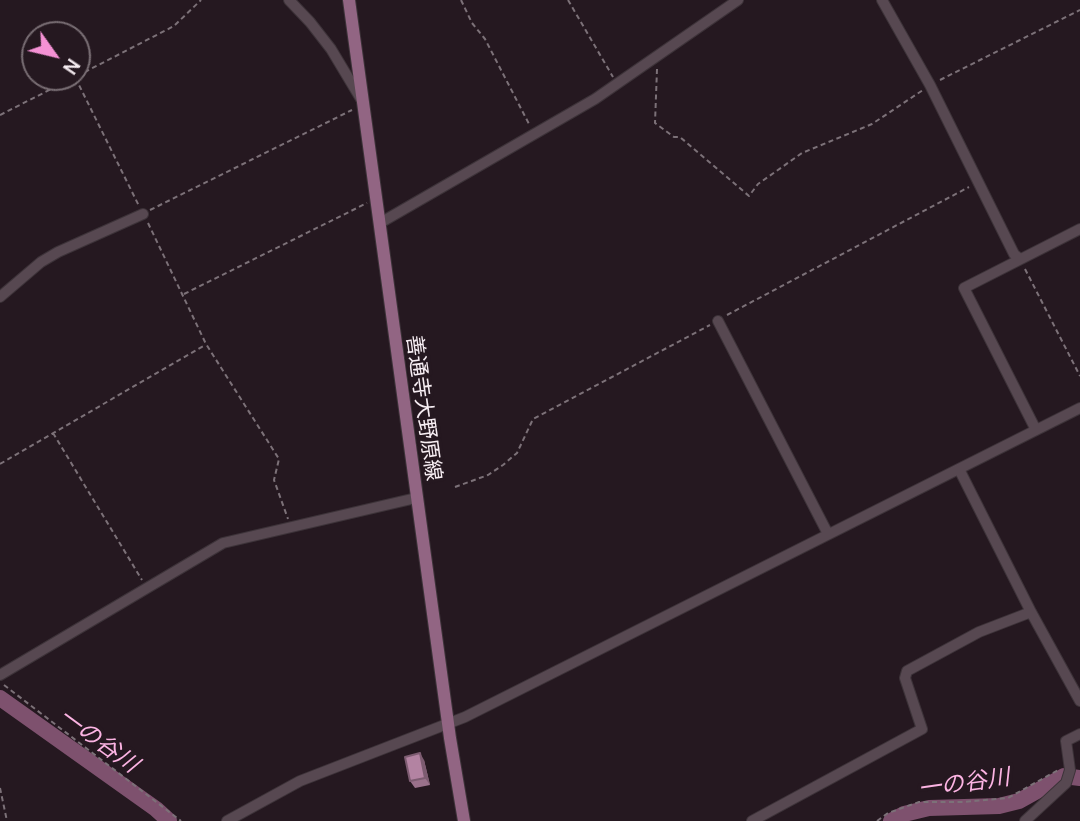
<!DOCTYPE html>
<meta charset="utf-8">
<style>
body{margin:0}
#map{position:relative;width:1080px;height:821px;overflow:hidden;background:#251820;font-family:Manrope,sans-serif}
canvas{display:block}
.north{position:absolute;left:21px;top:21px;width:70px;height:70px;box-sizing:border-box;background:#251820;border:2px solid #796e74;border-radius:50%;rotate:124deg;font-size:19px;font-weight:700;line-height:28px;text-align:center;color:#f7eef3}
.north::after{content:'';display:block;margin:auto;width:24px;height:32px;background:#f491d4;clip-path:polygon(50% 0,100% 100%,50% 72%,0 100%)}
</style>
<div id="map">
<canvas width="1080" height="821"></canvas>
<div class="north">N</div>
</div>
<script>
const ctx = document.querySelector('canvas').getContext('2d');
ctx.lineJoin = 'round';
function shape(rows) {
  const path = new Path2D();
  for (const r of rows) {
    path.moveTo(r[0], r[1]);
    for (let i = 2; i < r.length; i += 2) path.lineTo(r[i], r[i + 1]);
  }
  return path;
}
function strokePath(path, color, width, dash) {
  ctx.strokeStyle = color;
  ctx.lineWidth = width;
  ctx.lineCap = dash ? 'butt' : 'round';
  ctx.setLineDash(dash || []);
  ctx.stroke(path);
}
function paint(path, color) {
  ctx.fillStyle = color;
  ctx.fill(path, 'evenodd');
}
function write(font, color, halo, rows, align = 'center') {
  ctx.font = font + ' Manrope,"Noto Sans JP",sans-serif';
  ctx.lineWidth = 7;
  ctx.setLineDash([]);
  ctx.textBaseline = 'middle';
  ctx.strokeStyle = halo;
  ctx.fillStyle = color;
  for (const [text, x, y, turn = 0] of rows) {
    ctx.save();
    ctx.translate(x, y);
    ctx.rotate((+turn || 0) * Math.PI / 180);
    ctx.textAlign = isNaN(turn) ? turn : align;
    if (halo) ctx.strokeText(text, 0, 0);
    ctx.fillText(text, 0, 0);
    ctx.restore();
  }
}
strokePath(shape([
 [0,698,156,809,169,821],
 [891,821,904,814,929,808,999,806,1019,801,1064,776,1080,778]
]), '#7e516e', 16);
const minor = shape([
 [289,0,310,22,331,49,361,99],
 [882,0,930,85,1014,254,1020,259],
 [380,223,595,99,738,0],
 [0,297,41,262,58,252,143,214],
 [718,321,828,534],
 [1036,430,964,288,1080,229],
 [959,469,1031,612,1080,701],
 [0,675,223,543,416,498],
 [227,821,300,781,465,717,1080,408],
 [752,821,922,729,905,678,907,671,979,632,1031,612],
 [1025,821,1066,783,1070,770,1066,741,1080,734]
]);
const major = shape([
 [349,0,450,738,464,821]
]);
strokePath(minor, '#3d3339', 12);
strokePath(major, '#3d3339', 14);
strokePath(shape([
 [461,0,472,23,485,39,529,124],
 [568,0,613,77],
 [657,69,655,123,674,137,680,137,749,196,758,184,802,153,872,124,923,90],
 [77,76,174,26,201,0],
 [940,80,1080,10],
 [0,115,75,77,139,206],
 [150,210,352,110],
 [148,223,206,344,279,459,274,480,288,519],
 [1025,269,1080,376],
 [184,294,367,203],
 [727,315,969,187],
 [53,433,142,580],
 [0,464,205,345],
 [455,487,488,475,503,465,517,453,533,419,710,325],
 [4,685,181,821],
 [0,788,7,821],
 [877,821,888,813,919,802,963,802,1008,798,1060,769]
]), '#7c7178', 2, [5, 3.5]);
strokePath(minor, '#574851', 10);
strokePath(major, '#926583', 12);
paint(shape([
 [424,760,430,785,415,788,410,781]
]), '#9a718b');
paint(shape([
 [420,753,424,760,430,785,425,778]
]), '#7d5c71');
const building = shape([
 [420,753,425,778,410,781,405,757,420,753]
]);
paint(building, '#b383a2');
strokePath(building, '#7d5c71', 2);
write('21px', '#f7eef3', '#251820', [
 ["善通寺大野原線",423,408,82]
]);
write('italic 23px', '#fcb4e3', '#251820', [
 ["一の谷川",98,741,36],
 ["一の谷川",964,784,-8]
]);
</script>
